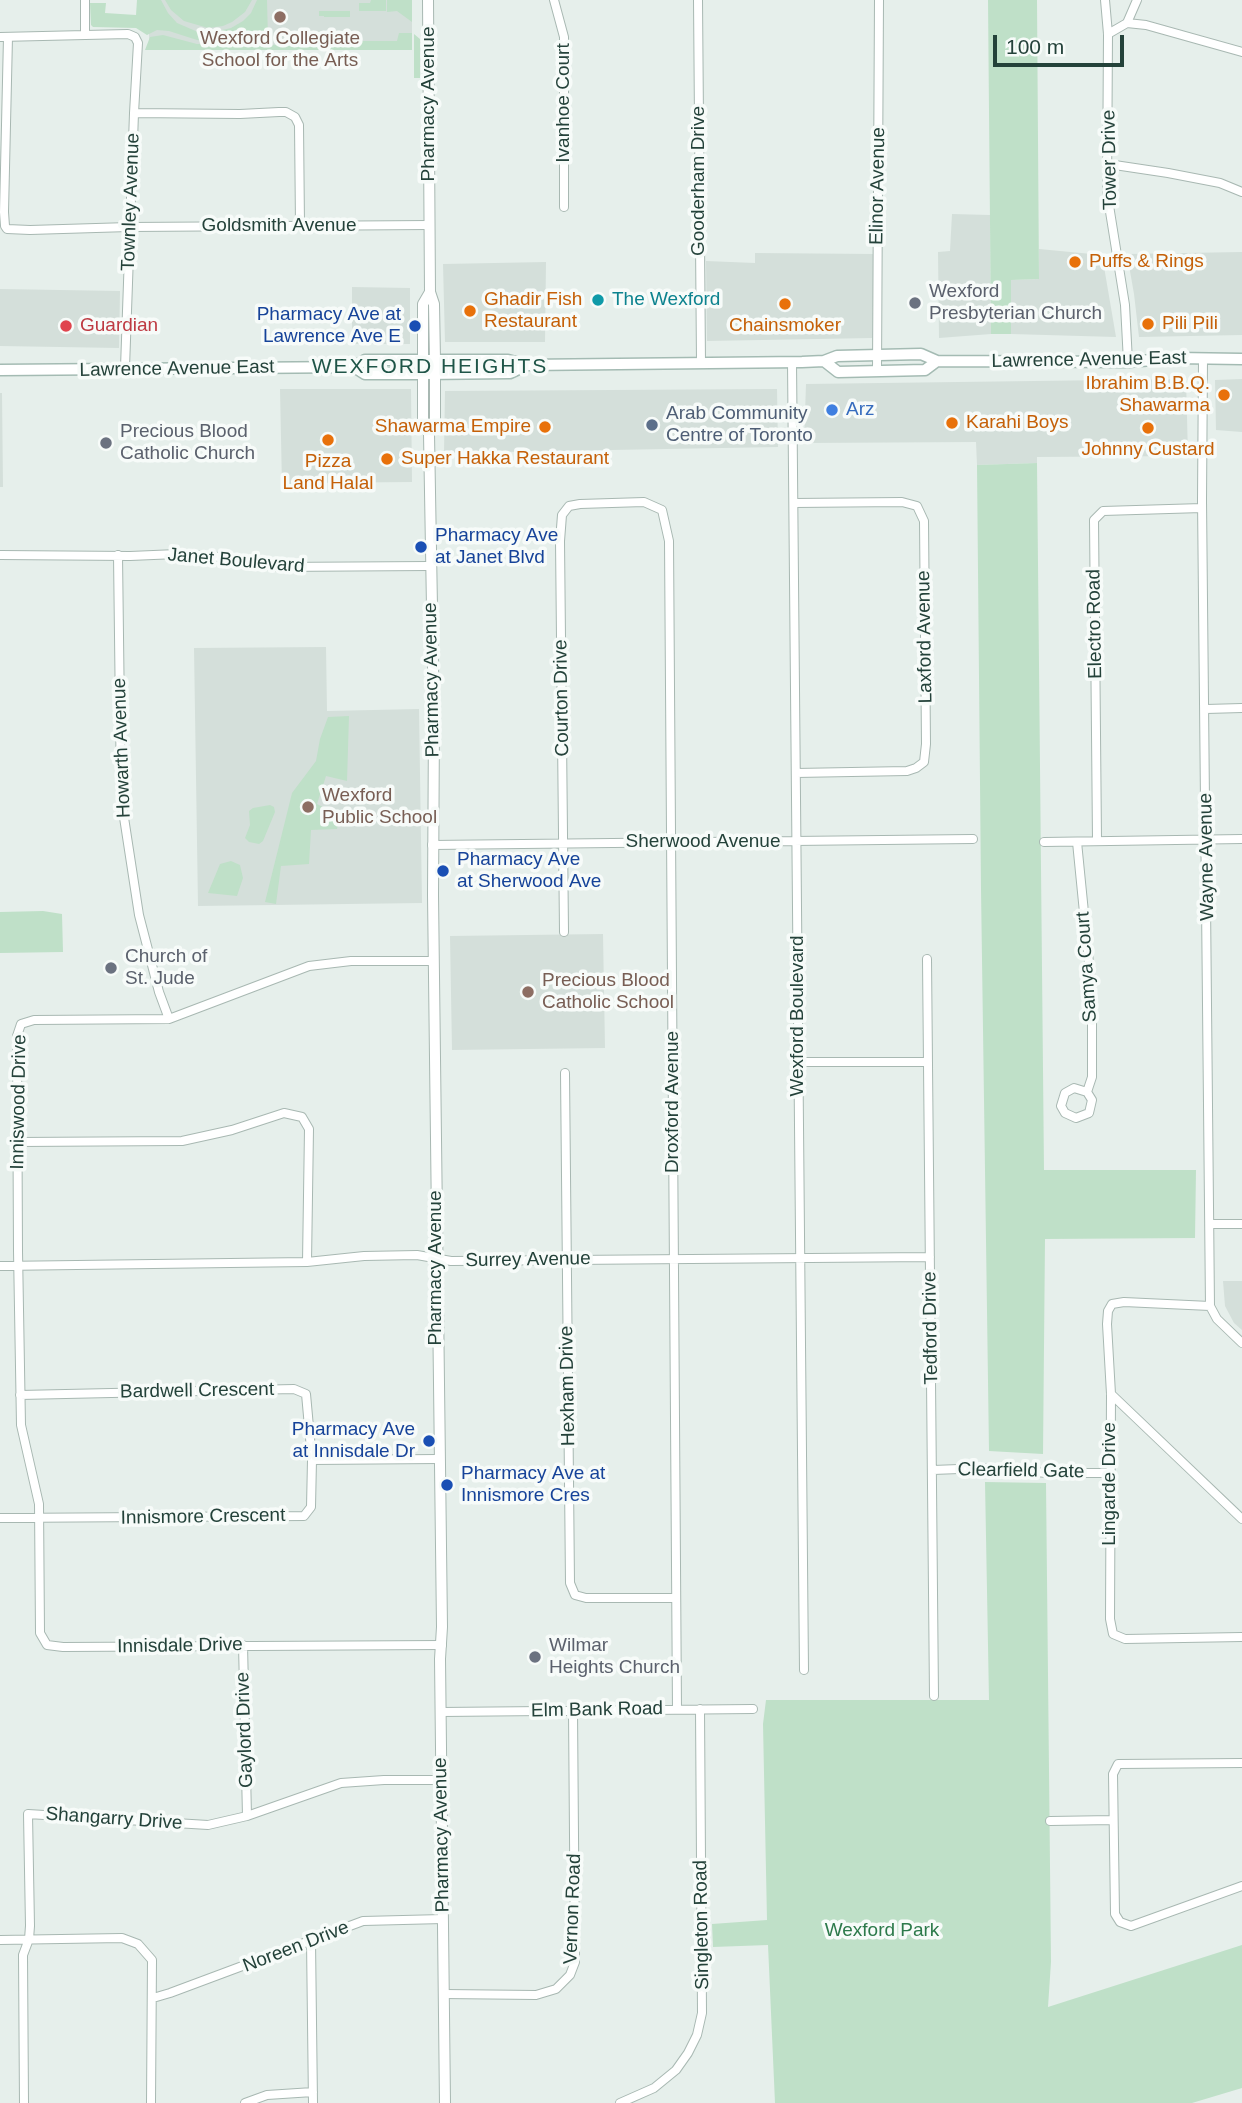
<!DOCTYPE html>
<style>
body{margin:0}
#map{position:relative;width:1242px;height:2103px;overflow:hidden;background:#e6efeb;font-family:Arial,sans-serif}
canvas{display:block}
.scale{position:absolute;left:993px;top:35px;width:131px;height:32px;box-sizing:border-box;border:4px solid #24423a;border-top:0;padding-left:9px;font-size:21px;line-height:24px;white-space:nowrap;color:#24423a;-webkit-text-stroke:5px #f7fbf9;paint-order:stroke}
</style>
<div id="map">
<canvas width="1242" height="2103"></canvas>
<div class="scale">100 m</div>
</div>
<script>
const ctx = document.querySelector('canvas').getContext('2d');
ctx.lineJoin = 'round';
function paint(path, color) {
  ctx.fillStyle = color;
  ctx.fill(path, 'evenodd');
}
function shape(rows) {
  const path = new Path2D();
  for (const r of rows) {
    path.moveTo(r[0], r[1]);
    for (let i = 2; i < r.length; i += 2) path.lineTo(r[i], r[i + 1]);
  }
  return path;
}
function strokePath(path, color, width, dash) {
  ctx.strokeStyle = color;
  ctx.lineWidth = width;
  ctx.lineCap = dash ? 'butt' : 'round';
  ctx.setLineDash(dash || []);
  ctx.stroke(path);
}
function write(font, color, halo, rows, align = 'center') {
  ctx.font = font + ' Arial,sans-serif';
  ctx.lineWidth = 7;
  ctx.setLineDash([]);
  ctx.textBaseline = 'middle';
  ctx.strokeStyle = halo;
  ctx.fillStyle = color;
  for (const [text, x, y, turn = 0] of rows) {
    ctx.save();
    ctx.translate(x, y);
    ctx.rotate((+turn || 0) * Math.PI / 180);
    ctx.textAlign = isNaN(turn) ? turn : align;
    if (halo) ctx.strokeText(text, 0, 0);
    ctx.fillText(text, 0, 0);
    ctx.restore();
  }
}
paint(shape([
 [149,0,412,0,412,50,149,50],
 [952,214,990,215,991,334,939,338,938,252,950,251],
 [1039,249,1102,255,1116,337,1011,334,1011,280,1039,279],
 [1242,252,1242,335,1139,337,1134,294,1127,254],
 [755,253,874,254,872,338,707,341,706,261,755,263],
 [546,262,545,342,445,342,443,264],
 [352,287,410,288,410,344,352,344],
 [0,289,120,291,119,348,0,346],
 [1186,379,1188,456,1037,457,1037,463,977,465,976,442,804,443,806,384],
 [1242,379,1242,432,1216,430,1215,380],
 [280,389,411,389,412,482,302,483,282,486],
 [777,389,778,447,444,453,445,391],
 [0,393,2,393,3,487,0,487],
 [326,647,327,711,419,709,422,903,198,906,194,648],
 [603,934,605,1048,452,1050,450,936],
 [1223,1281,1242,1281,1242,1330,1234,1323,1225,1306]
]), '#d4dfda');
paint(shape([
 [137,0,161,0,168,13,177,23,198,32,214,32,231,28,243,21,251,13,257,0,267,0,268,39,262,42,205,41,197,40,169,31,157,30,147,35,136,28,93,27,91,25,90,3,106,3,105,13,136,15],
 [165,0,252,0,245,12,232,22,223,26,208,28,184,21,171,10],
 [371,0,386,0,386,11,359,11,359,3,370,3],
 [387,0,412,0,412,22,397,11,387,12],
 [988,0,1037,0,1039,279,1011,280,1011,334,991,334],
 [319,11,350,11,350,17,324,17,324,16,319,16],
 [399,33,412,33,412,50,145,50,150,37,163,35,197,44,297,45,315,41,397,41],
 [414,34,420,39,420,78,414,78],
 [1037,463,1044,1170,1196,1170,1195,1238,1045,1239,1043,1454,989,1451,981,889,977,465],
 [349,716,347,781,326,776,317,804,340,816,337,829,311,830,309,864,281,866,276,904,265,902,292,793,316,761,320,739,328,717],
 [270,805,274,807,275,812,263,841,259,844,249,842,245,838,250,825,249,811,253,808],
 [231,861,240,865,243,878,237,896,208,893,220,864],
 [43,911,62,914,63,952,0,953,0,912],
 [985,1482,1046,1483,1051,1962,1048,2007,1242,1945,1242,2088,1192,2103,775,2103,768,1945,713,1947,712,1924,767,1920,763,1724,766,1700,989,1700]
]), '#bfe0c8');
const minor = shape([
 [85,0,85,34],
 [554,0,564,37,564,207],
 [698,0,701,362],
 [1105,0,1108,34,1107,193,1125,305,1128,362],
 [1127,23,1146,25,1242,52],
 [1108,34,1127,23,1137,0],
 [0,37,128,34,135,37,138,43,134,113,125,368],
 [8,37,4,212,5,226,7,229,30,230,129,227,430,225],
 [134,113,240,114,279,112,286,112,295,117,299,125,300,225],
 [1108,164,1168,173,1220,183,1242,192],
 [1203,359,1202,500,1210,1306,1217,1319,1242,1343],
 [792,362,804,1670],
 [877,371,879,0],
 [794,503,902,502,917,506,924,521,926,744,924,762,916,768,907,771,796,773],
 [0,555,130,556,177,554,219,557,274,567,430,566],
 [118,555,121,798,139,915,159,992,169,1019],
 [1206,709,1242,708],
 [1097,840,1094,520,1103,511,1202,508],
 [1044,842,1242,839],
 [1077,842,1092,993,1092,1077,1087,1092,1092,1100,1089,1113,1076,1118,1065,1113,1061,1106,1065,1093,1074,1088,1087,1092],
 [432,845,973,839],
 [564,932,560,541,562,515,569,506,580,504,644,502,662,510,669,541,677,1709],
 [927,959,934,1696],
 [434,961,351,961,309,966,169,1019,34,1020,21,1024,17,1036,18,1251,21,1425,39,1504,40,1633,47,1645,63,1647,442,1645],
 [798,1062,928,1062],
 [565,1073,570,1583,575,1595,586,1598,676,1598],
 [18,1142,182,1141,232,1130,284,1113,302,1117,309,1129,307,1262],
 [1210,1224,1242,1224],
 [0,1266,307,1262,364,1256,417,1255,451,1261,930,1257],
 [1210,1306,1124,1302,1112,1304,1108,1311,1107,1324,1111,1394,1110,1619,1113,1634,1125,1639,1242,1637],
 [1111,1394,1242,1519],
 [20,1395,294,1389,306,1394,312,1460],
 [933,1470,985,1468,1047,1473,1110,1473],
 [0,1518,304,1516,311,1507,312,1460,438,1459],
 [243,1645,247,1816],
 [441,1712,753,1709],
 [1242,1763,1118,1764,1113,1774,1115,1914,1120,1922,1131,1926,1242,1886],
 [1050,1821,1113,1820],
 [0,1940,122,1938,138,1944,152,1960,151,2103],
 [311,1941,313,2103],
 [444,1994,536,1995,556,1989,570,1975,575,1962,573,1710],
 [153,1998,170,1993,363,1921,443,1919],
 [24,2103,23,1955,29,1939,30,1926,28,1814,208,1825,247,1816,341,1783,384,1780,441,1780],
 [245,2103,267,2095,313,2092],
 [620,2103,654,2088,676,2070,688,2053,697,2035,702,2013,700,1709]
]);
const tertiary = shape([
 [428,0,430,292,434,304,435,360,435,419,429,434],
 [430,292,423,304,423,420,429,434,434,723,433,895,442,1627,440,1659,445,2103]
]);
const secondary = shape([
 [824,361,838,372,925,370,937,361],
 [354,367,365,360,508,360,527,365,802,362,824,361,837,356,921,354,937,361,1128,362,1177,358,1242,359],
 [0,370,354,367,365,374,424,374,510,373,527,365]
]);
strokePath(minor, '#a8b8b2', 10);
strokePath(tertiary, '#a8b8b2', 12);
strokePath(secondary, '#a4bbb3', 13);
strokePath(minor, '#fff', 8);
strokePath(tertiary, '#fff', 10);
strokePath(secondary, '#fff', 10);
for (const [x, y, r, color] of [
 [280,17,7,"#8d6e63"],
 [1075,262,7,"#e8710a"],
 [598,300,7,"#0f9aa8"],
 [915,303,7,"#6b7280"],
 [785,304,7,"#e8710a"],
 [470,311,7,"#e8710a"],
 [1148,324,7,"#e8710a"],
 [66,326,7,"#e0444e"],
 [415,326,7,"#1a4fb4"],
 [1224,395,7,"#e8710a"],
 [832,410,7,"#3f7fe0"],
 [952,423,7,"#e8710a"],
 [652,425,7,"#5c6f8a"],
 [545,427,7,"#e8710a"],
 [1148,428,7,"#e8710a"],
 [328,440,7,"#e8710a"],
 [106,443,7,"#6b7280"],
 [387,459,7,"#e8710a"],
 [421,547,7,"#1a4fb4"],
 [308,807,7,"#8d6e63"],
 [443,871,7,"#1a4fb4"],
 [111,968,7,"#6b7280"],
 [528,992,7,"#8d6e63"],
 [429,1441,7,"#1a4fb4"],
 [447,1485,7,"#1a4fb4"],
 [535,1657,7,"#6b7280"]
]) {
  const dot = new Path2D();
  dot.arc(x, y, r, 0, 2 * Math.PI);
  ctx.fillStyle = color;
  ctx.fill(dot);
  strokePath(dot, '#f7fbf9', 2.5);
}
write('19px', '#785e54', '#f7fbf9', [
 ["Wexford Collegiate",280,39,"center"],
 ["School for the Arts",280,61,"center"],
 ["Wexford",322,796],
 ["Public School",322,818],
 ["Precious Blood",542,981],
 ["Catholic School",542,1003]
], 'left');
write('19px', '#24423a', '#f7fbf9', [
 ["Ivanhoe Court",564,103,-90],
 ["Pharmacy Avenue",429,104,-90],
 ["Tower Drive",1110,160,-91],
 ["Gooderham Drive",699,181,-90],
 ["Elinor Avenue",878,186,-89],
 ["Townley Avenue",131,202,-88],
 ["Goldsmith Avenue",279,226],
 ["Lawrence Avenue East",1089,360,-1],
 ["Lawrence Avenue East",177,369,-1],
 ["Janet Boulevard",236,561,5],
 ["Electro Road",1095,624,-91],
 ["Laxford Avenue",925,637,-91],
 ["Pharmacy Avenue",432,680,-91],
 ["Courton Drive",562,698,-91],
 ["Howarth Avenue",122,748,-92],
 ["Sherwood Avenue",703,842],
 ["Wayne Avenue",1207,857,-91],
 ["Samya Court",1087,967,-94],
 ["Wexford Boulevard",798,1016,-90],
 ["Inniswood Drive",19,1102,-89],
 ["Droxford Avenue",673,1102,-90],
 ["Surrey Avenue",528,1260,-1],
 ["Pharmacy Avenue",436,1268,-90],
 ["Tedford Drive",931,1328,-91],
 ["Hexham Drive",568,1386,-91],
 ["Bardwell Crescent",197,1391,-1],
 ["Clearfield Gate",1021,1471,1],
 ["Lingarde Drive",1110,1484,-90],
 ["Innismore Crescent",203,1517,-1],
 ["Innisdale Drive",180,1646,-1],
 ["Elm Bank Road",597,1710,-1],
 ["Gaylord Drive",245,1730,-92],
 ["Shangarry Drive",114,1819,4],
 ["Pharmacy Avenue",442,1835,-91],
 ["Vernon Road",573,1909,-88],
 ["Singleton Road",702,1925,-91],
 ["Noreen Drive",296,1947,-21]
]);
write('19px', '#c56008', '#f7fbf9', [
 ["Puffs & Rings",1089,262],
 ["Ghadir Fish",484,300],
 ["Restaurant",484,322],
 ["Pili Pili",1162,324],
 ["Chainsmoker",785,326,"center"],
 ["Ibrahim B.B.Q.",1210,384,"right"],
 ["Shawarma",1210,406,"right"],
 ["Karahi Boys",966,423],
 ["Shawarma Empire",531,427,"right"],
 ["Johnny Custard",1148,450,"center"],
 ["Super Hakka Restaurant",401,459],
 ["Pizza",328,462,"center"],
 ["Land Halal",328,484,"center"]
], 'left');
write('19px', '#5b616d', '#f7fbf9', [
 ["Wexford",929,292],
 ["Presbyterian Church",929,314],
 ["Precious Blood",120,432],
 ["Catholic Church",120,454],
 ["Church of",125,957],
 ["St. Jude",125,979],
 ["Wilmar",549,1646],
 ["Heights Church",549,1668]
], 'left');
write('19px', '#0d838f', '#f7fbf9', [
 ["The Wexford",612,300]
], 'left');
write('19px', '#164399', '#f7fbf9', [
 ["Pharmacy Ave at",401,315,"right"],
 ["Lawrence Ave E",401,337,"right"],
 ["Pharmacy Ave",435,536],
 ["at Janet Blvd",435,558],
 ["Pharmacy Ave",457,860],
 ["at Sherwood Ave",457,882],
 ["Pharmacy Ave",415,1430,"right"],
 ["at Innisdale Dr",415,1452,"right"],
 ["Pharmacy Ave at",461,1474],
 ["Innismore Cres",461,1496]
], 'left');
write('19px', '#be3a42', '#f7fbf9', [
 ["Guardian",80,326]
], 'left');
write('19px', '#366cbe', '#f7fbf9', [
 ["Arz",846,410]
], 'left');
write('19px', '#4e5e75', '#f7fbf9', [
 ["Arab Community",666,414],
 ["Centre of Toronto",666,436]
], 'left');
write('19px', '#2d7a4b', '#f7fbf9', [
 ["Wexford Park",882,1931]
]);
ctx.letterSpacing = '2px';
write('21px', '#1f5548', '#f7fbf9', [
 ["WEXFORD HEIGHTS",430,367]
]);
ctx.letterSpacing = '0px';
</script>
